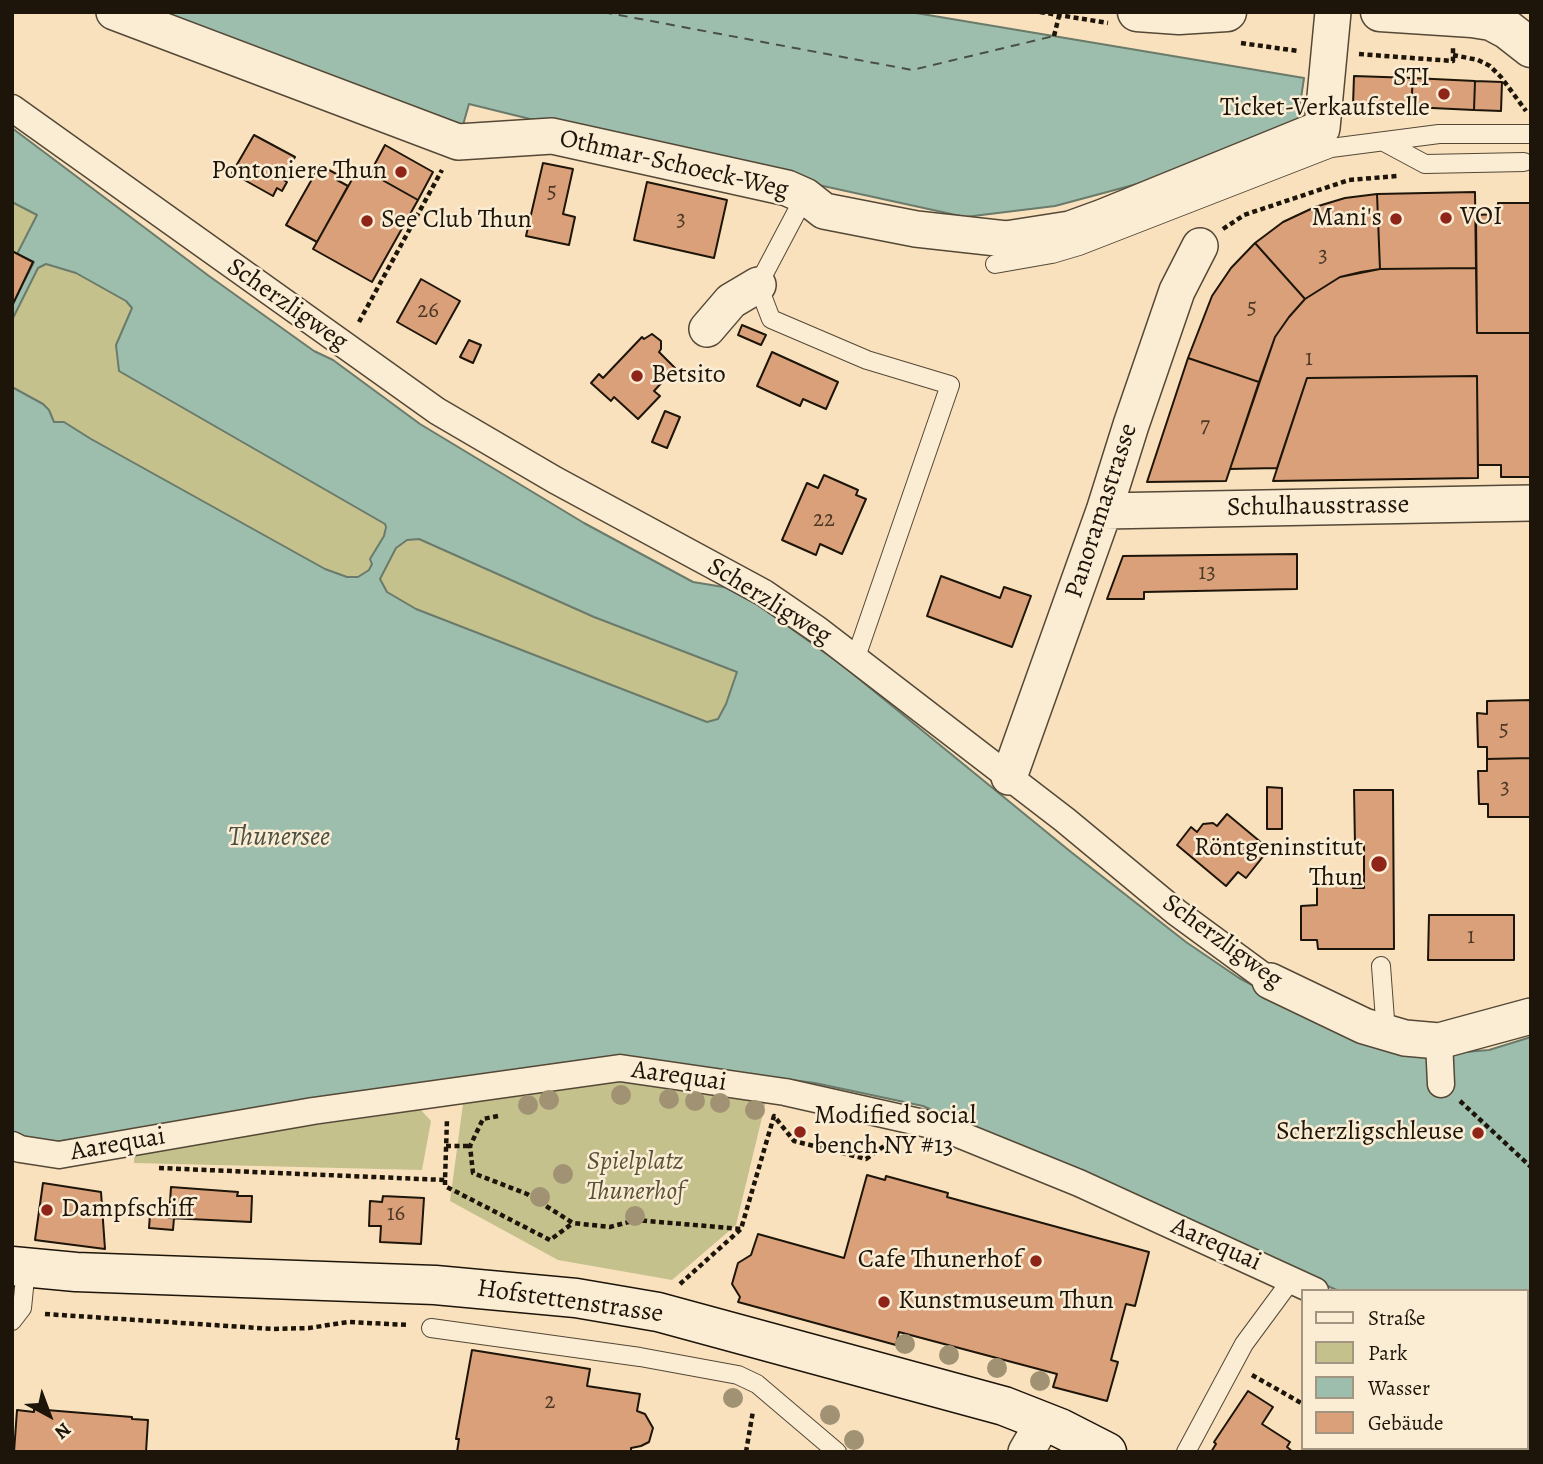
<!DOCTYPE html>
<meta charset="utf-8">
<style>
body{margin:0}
#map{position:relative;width:1543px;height:1464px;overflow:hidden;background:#f9e1bd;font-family:Alegreya,serif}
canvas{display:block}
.frame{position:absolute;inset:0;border:14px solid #1d1509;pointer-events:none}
.legend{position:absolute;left:1301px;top:1289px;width:228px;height:161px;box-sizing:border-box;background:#fbecd4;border:2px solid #a29683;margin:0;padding:9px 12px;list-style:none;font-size:21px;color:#1d1509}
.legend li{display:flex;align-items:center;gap:14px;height:35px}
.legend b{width:35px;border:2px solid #a29683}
.north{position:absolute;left:14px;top:1380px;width:70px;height:70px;-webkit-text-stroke:5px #fbecd4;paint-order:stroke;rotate:139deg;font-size:19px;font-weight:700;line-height:28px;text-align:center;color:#1d1509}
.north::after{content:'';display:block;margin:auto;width:24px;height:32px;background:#1d1509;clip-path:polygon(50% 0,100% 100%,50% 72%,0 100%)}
</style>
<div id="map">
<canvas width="1543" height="1464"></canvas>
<div class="frame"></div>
<ul class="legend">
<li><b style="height:9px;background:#fbecd4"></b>Straße</li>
<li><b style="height:19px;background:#c4c18d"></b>Park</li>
<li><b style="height:19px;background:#9ebead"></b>Wasser</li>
<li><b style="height:19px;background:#d9a079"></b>Gebäude</li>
</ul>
<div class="north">N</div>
</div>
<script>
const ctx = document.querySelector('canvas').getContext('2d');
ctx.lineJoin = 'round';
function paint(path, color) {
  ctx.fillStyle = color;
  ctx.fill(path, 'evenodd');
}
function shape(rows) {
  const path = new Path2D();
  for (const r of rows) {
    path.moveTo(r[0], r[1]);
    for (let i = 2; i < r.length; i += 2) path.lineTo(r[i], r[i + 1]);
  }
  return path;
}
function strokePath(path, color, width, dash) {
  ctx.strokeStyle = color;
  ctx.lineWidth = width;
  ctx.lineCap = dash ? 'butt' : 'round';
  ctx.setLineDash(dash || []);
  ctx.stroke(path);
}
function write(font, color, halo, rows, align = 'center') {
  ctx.font = font + ' Alegreya,serif';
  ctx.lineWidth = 5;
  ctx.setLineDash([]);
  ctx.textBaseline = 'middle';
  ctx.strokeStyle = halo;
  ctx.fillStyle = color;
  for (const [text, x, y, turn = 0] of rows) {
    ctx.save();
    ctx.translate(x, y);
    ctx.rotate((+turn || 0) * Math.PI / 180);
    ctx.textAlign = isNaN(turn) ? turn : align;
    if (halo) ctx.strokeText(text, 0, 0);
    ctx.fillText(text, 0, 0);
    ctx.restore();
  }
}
paint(shape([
 [12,202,37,215,17,253,34,262,12,305],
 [46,264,76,273,126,301,133,308,116,345,119,371,385,524,384,536,370,559,372,564,369,570,358,577,347,577,325,569,91,439,64,422,53,422,49,410,43,405,12,387,12,321,38,268],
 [419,538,594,617,737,672,726,704,718,719,707,722,416,609,387,592,380,579,396,548,407,540],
 [621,1080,766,1101,736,1225,672,1280,558,1260,450,1201,463,1104],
 [421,1110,431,1121,422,1170,134,1163,134,1151]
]), '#c4c18d');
const water = shape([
 [151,12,910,12,1304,78,1297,125,1178,173,1055,206,965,217,640,146,469,104,463,125,151,12],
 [12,128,209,276,314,351,333,360,420,424,584,523,693,582,736,589,842,665,1071,852,1186,942,1239,978,1275,997,1430,1055,1489,1050,1531,1037,1531,1376,1527,1375,1527,1291,1339,1291,923,1106,815,1083,722,1071,578,1063,34,1145,12,1133,12,387,43,404,49,410,54,422,64,422,91,439,325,569,347,577,358,577,369,570,372,564,370,559,384,536,386,527,385,524,119,371,116,345,132,308,126,301,76,273,46,264,38,268,12,320,12,305,34,262,17,254,37,215,12,202,12,128],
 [419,539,594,617,737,672,726,704,718,719,707,722,416,609,387,592,380,579,396,548,407,540,419,539]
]);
paint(water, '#9ebead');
strokePath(water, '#6a7a6b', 2);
strokePath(shape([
 [603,12,912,70,1054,36]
]), '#4a5042', 2, [9, 7]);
const building = shape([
 [1354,76,1413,78,1411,107,1353,105,1354,76],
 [1413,78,1475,81,1474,110,1411,107,1413,78],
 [1475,81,1502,82,1501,111,1474,110,1475,81],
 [254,135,295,157,282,179,287,182,282,191,277,188,273,196,232,173,254,135],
 [385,145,433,172,418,200,370,173,385,145],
 [543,163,573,169,563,214,575,217,569,245,526,236,543,163],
 [320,165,340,176,337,180,348,186,317,242,286,225,320,165],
 [359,167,418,200,372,282,313,249,359,167],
 [647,182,727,200,714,258,634,240,647,182],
 [1475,192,1476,268,1380,269,1377,194,1475,192],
 [1377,194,1380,269,1340,277,1305,299,1255,243,1283,222,1315,207,1345,198,1377,194],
 [1498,203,1531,203,1531,333,1477,333,1476,215,1498,214,1498,203],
 [1255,243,1305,299,1289,317,1275,337,1259,382,1188,358,1212,296,1231,268,1255,243],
 [12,251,33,262,12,306,12,251],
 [1476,268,1477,333,1531,333,1531,477,1501,477,1501,465,1478,465,1477,376,1307,378,1277,468,1230,469,1275,337,1289,317,1305,299,1340,277,1361,272,1380,269,1476,268],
 [421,279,460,301,436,344,397,322,421,279],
 [742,325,766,335,761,345,738,335,742,325],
 [652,334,661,341,661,349,659,352,675,368,654,391,660,396,638,419,614,397,611,401,591,383,599,374,603,378,642,337,644,339,652,334],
 [469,340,481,345,473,363,460,357,469,340],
 [772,352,838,382,826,409,803,399,800,406,757,386,772,352],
 [1188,358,1259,382,1226,481,1147,482,1188,358],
 [1477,376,1478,478,1273,481,1307,378,1477,376],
 [665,411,680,417,667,448,652,442,665,411],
 [824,475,858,490,856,495,866,499,842,554,820,544,816,555,782,540,807,483,818,488,824,475],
 [1297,554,1297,589,1144,592,1144,599,1107,599,1123,556,1297,554],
 [941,576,1000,598,1004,587,1031,596,1012,647,927,616,941,576],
 [1531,700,1531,758,1487,759,1487,747,1478,747,1477,713,1487,714,1487,701,1531,700],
 [1531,758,1531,817,1488,817,1488,804,1479,804,1478,771,1487,771,1487,759,1531,758],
 [1267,787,1282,788,1282,829,1267,829,1267,787],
 [1354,790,1393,790,1394,949,1318,949,1317,940,1301,940,1301,906,1317,905,1317,884,1353,883,1353,888,1364,888,1364,845,1355,845,1354,790],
 [1227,814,1269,849,1246,878,1238,872,1226,886,1177,845,1191,827,1197,832,1203,824,1213,823,1217,826,1227,814],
 [1429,915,1514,915,1514,960,1428,960,1429,915],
 [867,1175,885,1180,886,1176,948,1193,947,1197,1149,1252,1135,1306,1126,1304,1111,1360,1118,1362,1107,1401,1053,1387,1057,1374,899,1332,896,1345,738,1302,740,1297,732,1284,738,1263,751,1255,758,1234,844,1258,867,1175],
 [43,1183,101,1192,105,1249,35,1240,43,1183],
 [171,1187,238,1192,237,1196,252,1196,251,1222,169,1218,171,1187],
 [383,1196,424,1198,421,1244,380,1242,381,1226,369,1226,370,1201,382,1202,383,1196],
 [150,1214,170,1215,169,1218,174,1218,173,1230,149,1228,150,1214],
 [472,1350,590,1369,587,1386,640,1394,637,1411,645,1414,653,1428,649,1442,641,1446,631,1448,631,1452,457,1452,459,1439,456,1439,472,1350],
 [1248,1391,1273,1407,1262,1424,1290,1442,1287,1447,1293,1452,1211,1452,1216,1444,1214,1442,1248,1391],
 [34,1409,132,1417,132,1419,148,1420,146,1452,14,1452,17,1410,34,1412,34,1409],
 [1528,1417,1531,1418,1531,1452,1514,1452,1515,1448,1527,1448,1528,1417]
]);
paint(building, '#d9a079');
strokePath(building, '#1d1509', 2);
const service = shape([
 [1384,142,1425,164,1524,162],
 [805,196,758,285,771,319,867,360,950,385,855,660],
 [995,264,1052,254,1079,246,1331,148,1439,134,1531,134],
 [1381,966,1386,1033],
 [12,1321,22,1308,26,1268],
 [431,1328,640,1357,738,1375,757,1384,837,1452],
 [1186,1452,1244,1344,1292,1279]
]);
const pedestrian = shape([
 [12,108,437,411,555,480,764,593,818,630,1065,820,1176,912,1270,981],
 [1439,1041,1441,1084],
 [12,1145,20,1149,59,1155,313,1111,620,1068,785,1092,941,1127,1079,1183,1315,1291],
 [1527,1389,1531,1391]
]);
const minor = shape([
 [114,12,458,142,552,136,787,188,805,196,824,211,916,229,1006,239,1070,229,1103,217,1322,128,1333,12],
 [707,329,731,301,758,285],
 [1104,511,1531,503],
 [1009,777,1104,511,1131,425,1177,291,1200,246],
 [1270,981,1364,1026,1405,1038,1439,1041,1531,1016],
 [1026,1452,1044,1421]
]);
const tertiary = shape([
 [1137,12,1179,15,1227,12],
 [1380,12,1472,18,1491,21,1508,30,1531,48]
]);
const secondary = shape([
 [12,1266,76,1272,435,1285,576,1298,658,1312,1004,1406,1060,1428,1107,1452]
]);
strokePath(service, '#544836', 20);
strokePath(pedestrian, '#544836', 29);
strokePath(minor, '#544836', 38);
strokePath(tertiary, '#544836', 41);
strokePath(secondary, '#1d1509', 41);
strokePath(shape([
 [1040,12,1108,23],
 [1054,36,1060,12],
 [1241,43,1298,51],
 [1359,54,1453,61,1453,48],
 [1453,55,1478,60,1490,66,1501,77,1526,111],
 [1223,229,1244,215,1349,180,1397,176],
 [359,322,442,170],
 [1460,1101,1531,1167],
 [498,1116,483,1119,470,1146,473,1173,527,1194,573,1223,610,1227,636,1220,741,1229],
 [446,1146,470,1146],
 [159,1168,445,1180,447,1119],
 [445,1180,445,1186,550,1240,573,1223],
 [680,1284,741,1229,774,1116,794,1141,866,1159,887,1144],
 [45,1314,274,1329,309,1328,348,1322,409,1325],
 [1252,1375,1303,1404],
 [746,1452,753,1411],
 [1493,1452,1494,1448]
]), '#1d1509', 4.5, [5, 3.5]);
strokePath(service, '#fbecd4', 18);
strokePath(pedestrian, '#fbecd4', 26);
strokePath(minor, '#fbecd4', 35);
strokePath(tertiary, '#fbecd4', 38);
strokePath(secondary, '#fbecd4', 38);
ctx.fillStyle = '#a09273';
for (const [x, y] of [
 [621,1095],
 [669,1099],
 [549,1100],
 [695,1101],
 [720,1103],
 [528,1105],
 [755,1110],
 [563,1174],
 [540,1197],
 [635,1216],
 [905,1344],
 [949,1355],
 [997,1368],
 [1040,1381],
 [733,1398],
 [830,1415],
 [854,1440]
]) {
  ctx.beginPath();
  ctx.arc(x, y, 10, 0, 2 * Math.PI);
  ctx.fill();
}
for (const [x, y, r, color] of [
 [1444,94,7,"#8f2418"],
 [401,172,7,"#8f2418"],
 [1446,218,7,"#8f2418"],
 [1396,219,7,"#8f2418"],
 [367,221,7,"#8f2418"],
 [637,376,7,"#8f2418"],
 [1379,864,9,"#8f2418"],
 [800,1132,7,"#8f2418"],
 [1478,1133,7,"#8f2418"],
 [47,1210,7,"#8f2418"],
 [1036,1261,7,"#8f2418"],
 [884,1302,7,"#8f2418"]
]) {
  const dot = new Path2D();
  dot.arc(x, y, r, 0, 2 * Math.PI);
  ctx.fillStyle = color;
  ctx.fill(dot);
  strokePath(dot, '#fbecd4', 2.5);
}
write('23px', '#4c3825', null, [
 ["5",552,192],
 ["3",681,220],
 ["3",1323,256],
 ["5",1252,308],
 ["26",428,311],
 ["1",1309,359],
 ["7",1205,426],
 ["22",824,520],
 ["13",1207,573],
 ["5",1504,730],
 ["3",1505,788],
 ["1",1471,937],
 ["16",396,1214],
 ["2",550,1402]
]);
write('26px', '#1d1509', '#fbecd4', [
 ["STI",1430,79],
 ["Ticket-Verkaufstelle",1430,109],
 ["Pontoniere Thun",387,172],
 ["VOI",1460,218,"left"],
 ["Mani's",1382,219],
 ["See Club Thun",381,221,"left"],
 ["Betsito",651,376,"left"],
 ["Röntgeninstitut",1363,849],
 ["Thun",1363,879],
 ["Modified social",814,1117,"left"],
 ["bench NY #13",814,1147,"left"],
 ["Scherzligschleuse",1464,1133],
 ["Dampfschiff",61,1210,"left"],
 ["Cafe Thunerhof",1022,1261],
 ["Kunstmuseum Thun",898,1302,"left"]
], 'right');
write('26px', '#1d1509', '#fbecd4', [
 ["Othmar-Schoeck-Weg",674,165,13],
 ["Scherzligweg",287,305,35],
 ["Schulhausstrasse",1318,507,-1],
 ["Panoramastrasse",1102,511,-72],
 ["Scherzligweg",769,602,32],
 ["Scherzligweg",1222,942,36],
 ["Aarequai",679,1077,8],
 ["Aarequai",118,1145,-10],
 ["Aarequai",1216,1245,24],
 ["Hofstettenstrasse",570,1302,8]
]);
write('italic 26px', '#575137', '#fbecd4', [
 ["Spielplatz",635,1163],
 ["Thunerhof",635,1193]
]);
write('italic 28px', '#4a5042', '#fbecd4', [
 ["Thunersee",279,838]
]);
</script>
